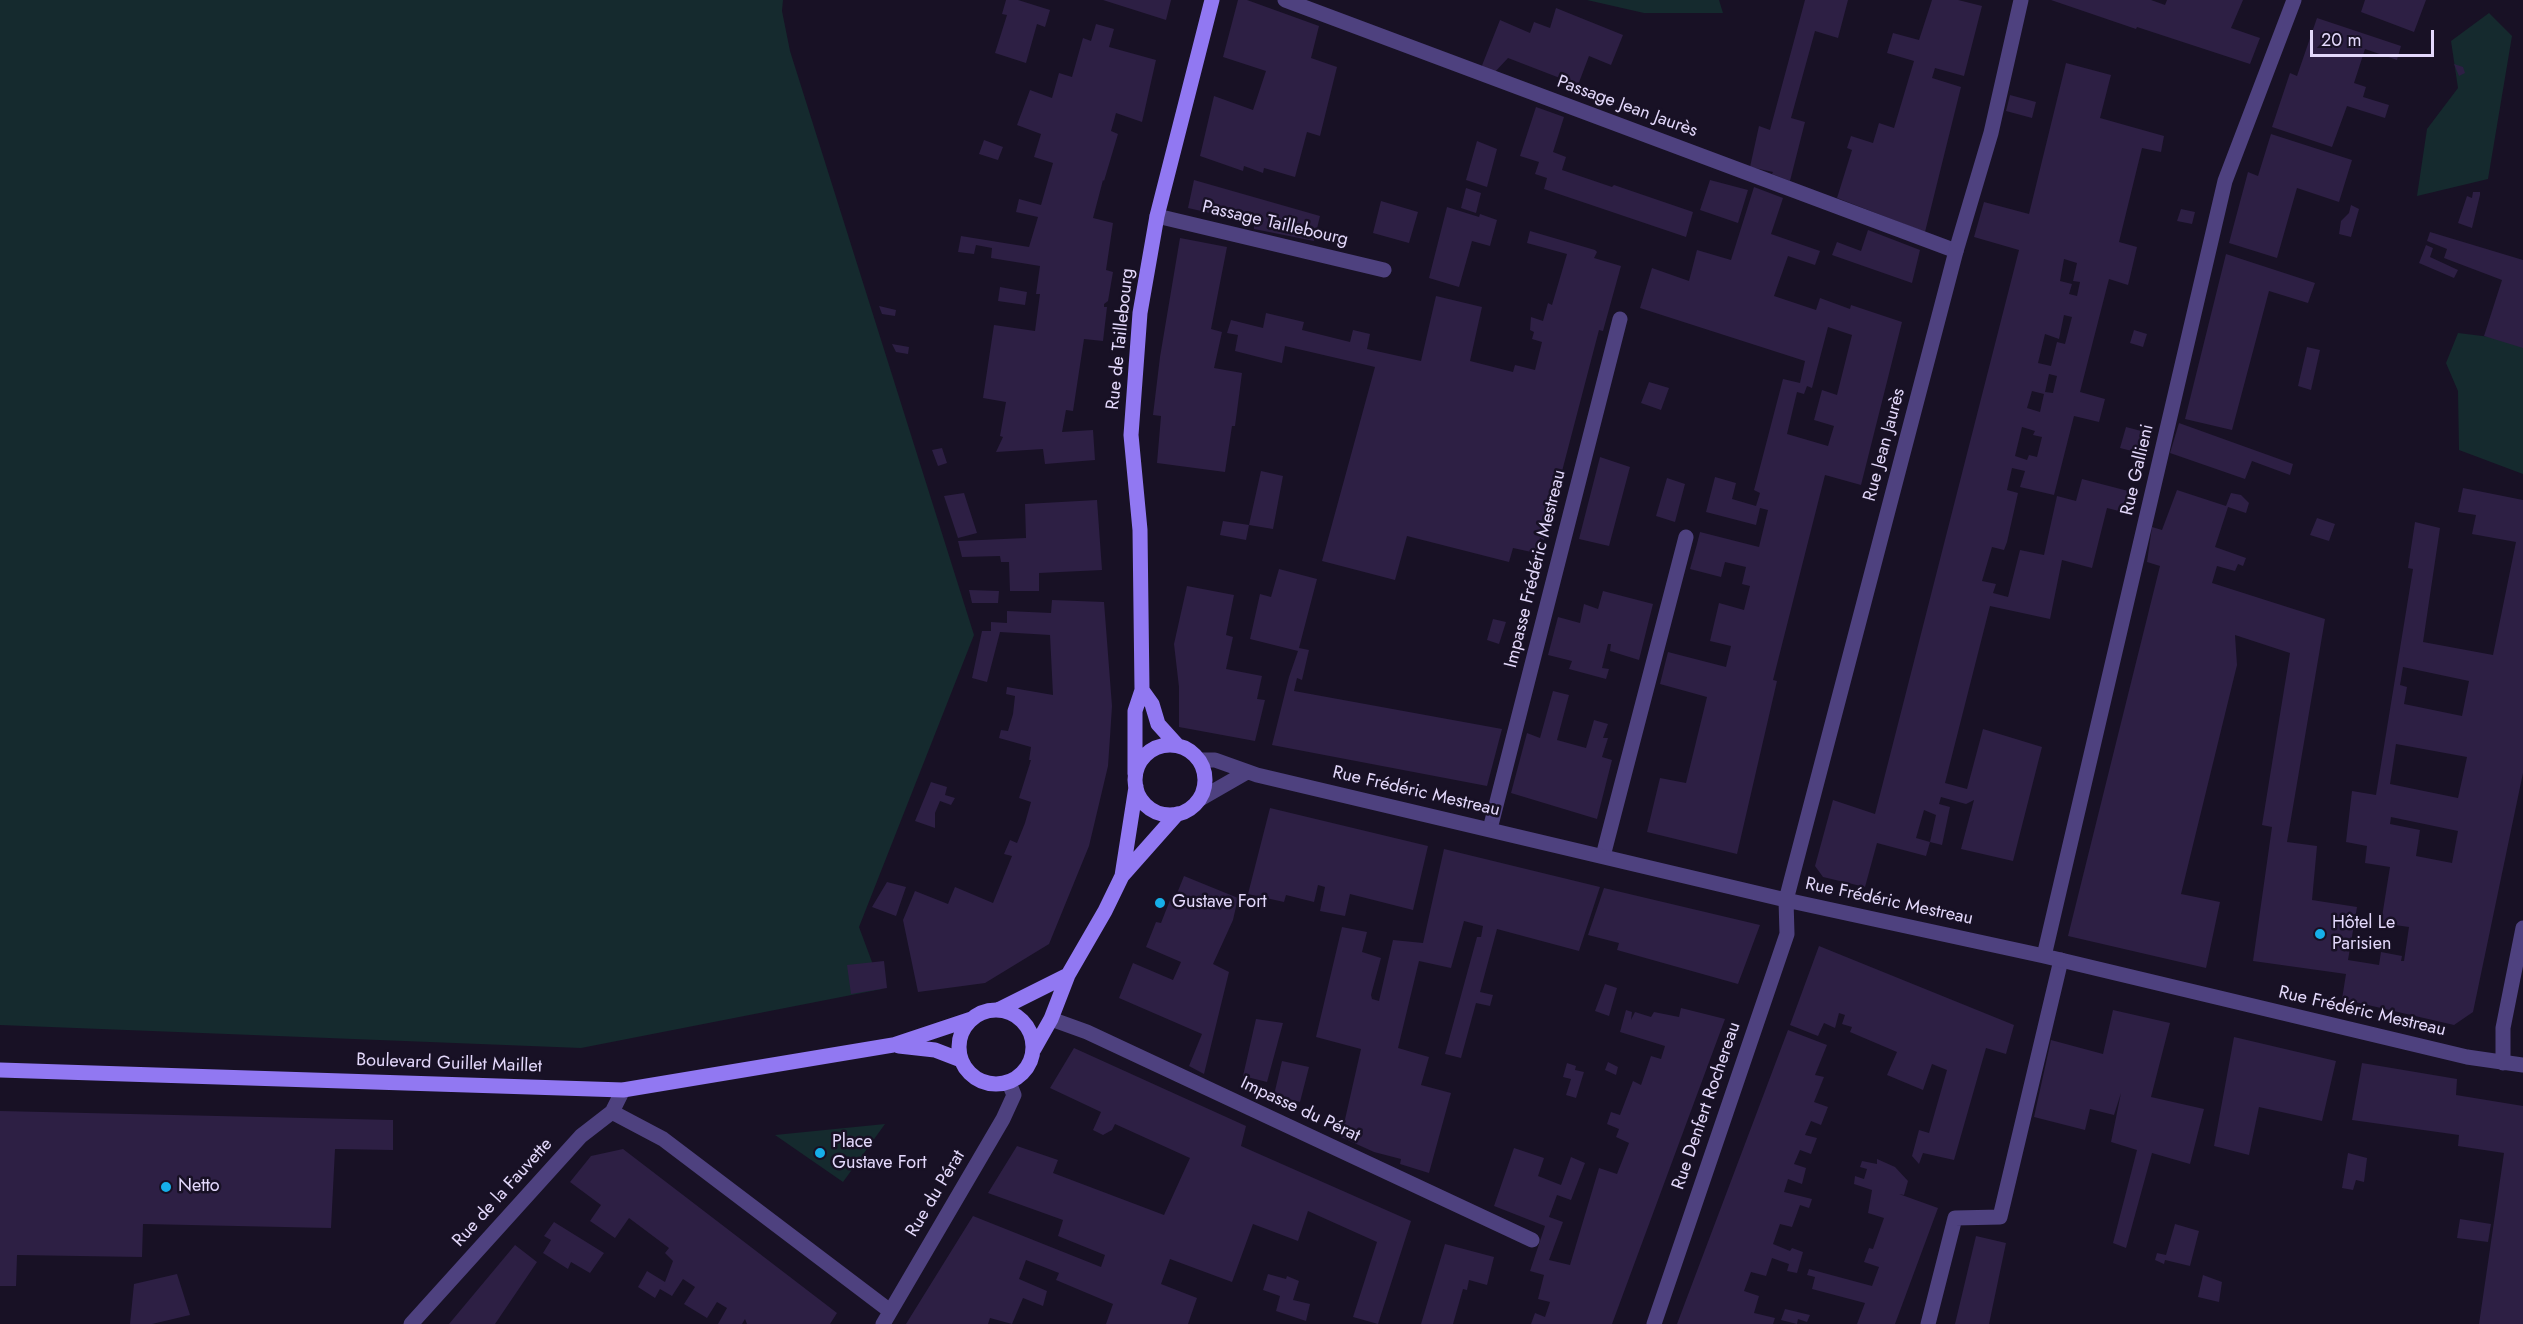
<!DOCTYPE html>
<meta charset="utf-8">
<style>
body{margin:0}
#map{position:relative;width:2523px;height:1324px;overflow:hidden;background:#181125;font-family:Jost,sans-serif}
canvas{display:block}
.scale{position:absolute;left:2310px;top:30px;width:124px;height:27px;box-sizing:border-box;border:3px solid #e3d8fb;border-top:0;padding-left:8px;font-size:18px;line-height:21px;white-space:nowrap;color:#e3d8fb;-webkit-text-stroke:4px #181125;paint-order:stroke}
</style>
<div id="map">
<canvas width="2523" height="1324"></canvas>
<div class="scale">20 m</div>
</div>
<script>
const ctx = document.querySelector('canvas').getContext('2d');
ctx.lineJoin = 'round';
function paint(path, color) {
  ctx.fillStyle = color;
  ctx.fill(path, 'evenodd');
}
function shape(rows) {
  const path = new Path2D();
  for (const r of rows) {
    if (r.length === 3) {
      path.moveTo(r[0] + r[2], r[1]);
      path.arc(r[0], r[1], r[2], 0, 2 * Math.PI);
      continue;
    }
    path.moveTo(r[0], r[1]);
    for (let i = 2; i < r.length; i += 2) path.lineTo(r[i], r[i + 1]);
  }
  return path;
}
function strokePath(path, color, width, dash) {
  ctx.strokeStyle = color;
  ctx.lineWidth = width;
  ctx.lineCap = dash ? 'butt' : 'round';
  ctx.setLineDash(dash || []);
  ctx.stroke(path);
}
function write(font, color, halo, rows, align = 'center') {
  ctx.font = font + ' Jost,sans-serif';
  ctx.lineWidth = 5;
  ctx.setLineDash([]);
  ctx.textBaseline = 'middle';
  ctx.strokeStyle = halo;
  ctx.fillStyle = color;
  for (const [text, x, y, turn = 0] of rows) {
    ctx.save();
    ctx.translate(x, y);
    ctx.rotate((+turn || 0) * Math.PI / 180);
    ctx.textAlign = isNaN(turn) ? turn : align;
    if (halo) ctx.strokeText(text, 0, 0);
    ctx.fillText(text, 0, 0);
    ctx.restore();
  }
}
paint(shape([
 [0,0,783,0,782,11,790,51,974,635,859,927,882,989,581,1048,0,1025],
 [1587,0,1719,0,1723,13,1644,13],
 [2489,13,2512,36,2488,179,2417,196,2427,129,2458,88,2451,41],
 [2458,333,2523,341,2523,474,2459,450,2458,391,2446,363],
 [885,1124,843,1182,775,1135]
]), '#152a2e');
paint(shape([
 [1006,0,1018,0,1050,10,1045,27,1037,24,1026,63,995,53,1007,15,1002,14],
 [1103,0,1171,0,1166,20],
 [1238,0,1247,0,1319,26,1311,58,1337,67,1320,136,1307,132,1295,177,1264,168,1263,173,1244,166,1243,171,1200,156,1214,96,1253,110,1266,71,1223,57],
 [1805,0,1848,0,1838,38,1815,31,1791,118,1805,122,1790,181,1772,174,1773,172,1750,167,1759,126,1770,130],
 [1932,0,1958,0,1982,6,1964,76,1935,68,1932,78,1961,87,1925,232,1837,198,1852,150,1847,148,1851,136,1873,143,1879,123,1894,128,1914,61,1887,53,1893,33,1919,40],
 [2051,0,2151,0,2165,5,2167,0,2243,0,2231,28,2260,38,2250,64,2137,27,2136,29],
 [2365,0,2426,0,2414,32,2361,12],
 [1556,8,1623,35,1611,65,1589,56,1578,85,1508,58,1494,73,1481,68,1500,20,1530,33,1534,22,1550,28],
 [2317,18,2401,46,2397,60,2365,49,2354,83,2366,87,2363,97,2389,105,2385,118,2347,106,2332,147,2272,127,2290,73,2297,76],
 [1096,24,1114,29,1109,47,1156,60,1142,122,1116,113,1111,131,1118,134,1104,181,1103,180,1093,218,1113,223,1106,270,1113,272,1108,301,1104,304,1104,307,1107,307,1103,341,1084,339,1073,411,1066,410,1062,432,1093,430,1095,460,1045,464,1043,449,996,452,1003,437,1000,436,1006,402,983,398,994,325,1035,331,1040,294,1036,294,1040,266,991,258,992,248,976,245,974,254,958,252,961,236,1029,247,1038,217,1016,212,1019,199,1041,205,1053,163,1034,157,1041,134,1017,125,1030,90,1052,98,1059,73,1072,77,1083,38,1091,41],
 [2066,63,2111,75,2100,118,2164,136,2161,152,2142,148,2119,242,2137,247,2130,277,2128,285,2109,279,2080,392,2105,399,2099,422,2074,416,2054,495,2020,487,2025,471,2012,468,2007,490,2018,493,2007,542,2004,550,1992,547,1982,581,1996,584,1993,593,2008,597,2020,550,2044,555,2057,496,2076,501,2082,479,2132,492,2127,513,2107,508,2092,568,2062,560,2050,619,1990,606,1945,783,1967,789,1983,729,2042,747,2013,861,1961,849,1974,800,1966,804,1941,797,1939,804,1950,807,1942,845,1930,842,1936,815,1924,810,1916,838,1930,842,1926,856,1877,843,1865,887,1823,877,1815,866,1833,800,1875,814,2019,250,1974,237,1984,202,2029,214],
 [2064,259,2077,263,2073,281,2080,282,2077,296,2069,294,2072,284,2060,281],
 [2064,315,2072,317,2065,344,2057,342,2051,366,2038,363,2045,334,2059,339],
 [2049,374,2057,376,2053,393,2045,392],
 [2032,391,2044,394,2040,412,2027,408],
 [2022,427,2035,431,2033,435,2042,437,2037,457,2029,455,2027,460,2015,456],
 [2454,64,2463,67,2465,73,2459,76],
 [2010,95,2036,102,2032,118,2006,111],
 [1536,107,1564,117,1553,152,1566,157,1562,170,1612,187,1614,185,1693,212,1686,237,1544,189,1547,178,1535,174,1539,162,1520,156],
 [2271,134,2352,160,2339,202,2297,188,2277,258,2229,243,2248,172,2258,176],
 [984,140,1003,147,998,160,979,154],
 [1477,141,1497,149,1487,187,1466,180],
 [1194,180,1320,216,1314,241,1254,229,1254,223,1188,208],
 [1710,180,1748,190,1738,223,1700,210],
 [1754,187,1783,198,1771,234,1820,251,1815,265,1788,256,1774,296,1816,310,1820,298,1850,309,1851,305,1902,322,1861,485,1825,475,1773,680,1777,681,1737,854,1647,832,1660,778,1686,783,1707,697,1660,684,1668,652,1726,667,1731,646,1710,641,1719,603,1744,610,1750,586,1742,584,1746,567,1725,562,1721,577,1690,569,1697,544,1700,532,1759,547,1768,510,1760,508,1756,525,1706,512,1715,477,1736,483,1732,499,1756,506,1760,493,1754,490,1783,379,1800,383,1805,361,1640,308,1652,268,1689,281,1697,250,1731,260],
 [1828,327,1852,335,1837,395,1822,390,1814,420,1834,426,1828,446,1787,434,1797,392,1804,394,1807,386,1812,388],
 [1466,188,1481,193,1476,213,1461,208],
 [2473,192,2480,192,2480,195,2472,228,2458,223,2467,196,2472,198],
 [1381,201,1418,212,1409,243,1373,233],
 [2351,205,2359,209,2351,237,2339,234,2341,221,2349,213],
 [1447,207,1479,217,1480,214,1497,220,1490,246,1472,241,1459,287,1429,278],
 [2181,209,2195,212,2192,224,2177,221],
 [1868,230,1920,250,1912,283,1832,255,1837,242,1861,251],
 [1530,231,1595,250,1597,252,1594,258,1621,266,1603,331,1599,330,1544,540,1540,538,1536,553,1513,548,1509,562,1407,536,1395,580,1322,561,1375,367,1285,346,1282,363,1235,351,1238,335,1227,333,1231,320,1263,328,1266,313,1304,322,1302,330,1350,342,1353,330,1370,334,1367,349,1421,361,1436,296,1482,307,1470,361,1513,372,1515,365,1535,370,1542,342,1532,339,1534,332,1530,330,1531,317,1543,321,1548,303,1552,305,1567,254,1527,243],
 [2430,232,2523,260,2523,348,2484,336,2502,280,2444,258,2447,249,2427,241],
 [1180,238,1227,247,1211,329,1222,332,1214,368,1242,373,1235,426,1232,426,1225,472,1157,463,1161,416,1153,415,1160,357],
 [2426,245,2433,248,2430,257,2458,270,2454,278,2419,263],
 [2226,254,2315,283,2308,303,2269,291,2232,430,2185,419],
 [1000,287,1027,292,1025,305,998,301],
 [879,306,896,310,895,316,882,314],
 [2134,330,2147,334,2143,347,2130,343],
 [892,344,909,347,908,354,896,352],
 [2307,347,2320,350,2311,390,2298,386],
 [1649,382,1669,388,1661,410,1641,403],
 [2179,423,2293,464,2290,475,2252,461,2245,479,2170,453],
 [2126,427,2145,432,2140,453,2120,448],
 [942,448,947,463,938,466,932,450],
 [1600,457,1630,467,1609,546,1579,539],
 [1261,471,1283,476,1273,529,1249,525],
 [1667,478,1685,484,1675,522,1656,516],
 [2463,488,2523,500,2523,773,2473,1012,2454,1025,2342,999,2346,974,2253,961,2272,827,2262,825,2290,653,2235,635,2237,665,2181,894,2220,902,2206,968,2068,936,2160,566,2147,562,2152,527,2162,530,2177,490,2226,506,2231,493,2241,495,2249,503,2246,513,2228,507,2215,547,2246,558,2243,566,2238,564,2235,571,2217,566,2212,583,2325,619,2287,842,2317,846,2312,900,2357,907,2348,960,2379,965,2381,952,2402,956,2401,961,2404,961,2409,927,2381,923,2390,867,2365,863,2367,846,2346,842,2352,791,2376,795,2413,569,2408,568,2415,522,2440,528,2423,642,2493,655,2516,542,2472,534,2476,515,2458,512],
 [2403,667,2469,681,2462,716,2404,704,2407,687,2400,685],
 [2396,744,2467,757,2458,798,2390,784],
 [2391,817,2458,831,2452,863,2416,856,2420,830,2390,824],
 [964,493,977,533,958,538,944,496],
 [1097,500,1102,570,1039,573,1039,591,1010,591,1009,562,1001,562,1000,556,962,557,958,541,1026,538,1025,504],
 [2317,518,2335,524,2329,541,2310,535],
 [1223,521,1249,525,1246,540,1220,535],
 [1279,569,1317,579,1299,648,1309,650,1302,680,1297,678,1294,691,1502,729,1487,786,1272,745,1289,677,1298,651,1250,639,1260,594,1271,597],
 [1187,586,1234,595,1226,635,1233,637,1226,669,1262,676,1257,699,1265,700,1255,741,1179,727,1179,687,1174,644],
 [969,590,999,591,998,603,972,603],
 [1603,591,1653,604,1639,660,1610,651,1611,644,1608,644,1602,668,1609,669,1606,679,1569,669,1572,661,1548,655,1558,617,1580,623,1584,604,1598,609],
 [1052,600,1104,602,1112,706,1110,737,1108,766,1089,846,1049,944,985,983,918,992,903,920,915,891,948,904,955,887,993,903,1012,856,1004,854,1010,840,1017,843,1025,823,1031,802,1019,798,1031,760,1029,760,1031,747,999,738,1001,730,1008,731,1013,714,1015,696,1006,694,1007,687,1053,695,1050,635,1000,632,987,682,972,678,982,631,991,631,991,622,1007,623,1007,611,1051,613],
 [1493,619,1506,622,1499,644,1487,640],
 [1553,691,1569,695,1557,740,1586,748,1594,720,1608,724,1603,738,1608,738,1602,757,1612,760,1597,819,1511,793,1527,733,1540,738],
 [931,782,947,787,945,795,955,798,951,805,940,801,935,813,935,828,915,821],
 [1270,808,1428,846,1413,910,1350,894,1345,916,1320,911,1325,887,1318,885,1314,902,1286,895,1284,902,1248,894],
 [1444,849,1600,887,1579,951,1497,929,1480,992,1493,995,1490,1006,1476,1003,1461,1058,1445,1054,1477,937,1481,937,1483,926,1464,921,1451,968,1419,961,1398,1048,1429,1057,1421,1085,1451,1093,1429,1173,1400,1164,1401,1159,1374,1152,1341,1137,1361,1049,1316,1037,1342,927,1367,932,1362,952,1381,958,1371,995,1372,999,1379,1001,1393,940,1423,943],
 [1184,876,1238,898,1233,920,1213,964,1229,972,1204,1074,1189,1066,1202,1034,1119,998,1133,963,1173,980,1181,962,1146,947,1156,922,1161,923,1172,895,1176,896],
 [887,882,906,887,896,916,872,907],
 [1604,888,1760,925,1738,984,1617,950,1619,943,1588,935],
 [1819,946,2014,1025,2006,1054,1986,1048,1954,1160,1923,1153,1919,1164,1912,1156,1919,1130,1929,1133,1947,1070,1932,1064,1923,1090,1887,1075,1897,1052,1850,1032,1852,1027,1842,1024,1845,1015,1839,1013,1835,1028,1824,1023,1818,1036,1790,1025],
 [884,961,887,988,851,994,847,965],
 [1605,984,1617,988,1609,1016,1595,1011],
 [1681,1008,1725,1019,1612,1324,1531,1324,1535,1313,1545,1317,1550,1302,1538,1299,1544,1275,1530,1271,1545,1226,1494,1206,1514,1148,1544,1158,1538,1176,1561,1185,1571,1157,1585,1163,1571,1200,1557,1195,1549,1217,1563,1222,1549,1260,1570,1265,1599,1168,1617,1174,1629,1143,1616,1137,1619,1129,1607,1124,1611,1112,1620,1115,1633,1081,1641,1085,1651,1056,1661,1059,1665,1046,1620,1032,1626,1010,1632,1012,1631,1020,1635,1012,1651,1017,1654,1012,1679,1017],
 [2113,1010,2170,1023,2151,1097,2204,1109,2190,1164,2152,1153,2126,1248,2113,1243,2137,1150,2111,1142,2121,1093,2114,1115,2090,1109,2085,1130,2034,1117,2051,1040,2103,1054],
 [1256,1019,1283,1023,1267,1082,1243,1076],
 [1788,1030,1827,1045,1815,1075,1824,1077,1814,1102,1828,1107,1821,1125,1811,1121,1805,1135,1817,1138,1811,1154,1800,1150,1794,1164,1806,1168,1802,1184,1788,1179,1784,1192,1812,1199,1809,1208,1800,1205,1792,1227,1780,1224,1773,1244,1790,1251,1792,1248,1803,1252,1797,1273,1787,1271,1789,1264,1772,1258,1766,1276,1751,1272,1744,1291,1759,1296,1754,1313,1775,1318,1773,1324,1677,1324],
 [2234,1037,2336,1061,2322,1121,2259,1107,2249,1155,2214,1146],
 [1074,1048,1246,1126,1241,1146,1411,1221,1378,1324,1353,1317,1377,1242,1308,1211,1298,1241,1253,1224,1232,1282,1170,1259,1161,1284,1197,1298,1188,1324,1106,1324,1113,1304,1056,1280,1059,1273,1026,1260,1019,1279,1047,1291,1043,1306,1023,1298,1012,1324,990,1318,988,1324,906,1324,973,1216,1101,1267,1105,1255,1058,1236,1063,1220,988,1193,1017,1146,1058,1160,1053,1173,1164,1215,1190,1158,1115,1124,1112,1130,1103,1135,1093,1130,1101,1112,1050,1088],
 [1282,1061,1309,1067,1300,1102,1274,1095],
 [1608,1062,1618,1067,1616,1075,1605,1070],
 [1567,1063,1576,1066,1575,1070,1584,1072,1576,1098,1566,1095,1571,1079,1563,1077],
 [2362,1063,2457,1079,2456,1095,2523,1106,2523,1324,2479,1324,2504,1153,2458,1146,2459,1135,2352,1120],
 [0,1111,393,1120,393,1150,335,1149,331,1228,143,1224,142,1257,17,1255,16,1286,0,1286],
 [623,1149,837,1313,830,1324,747,1324,745,1319,742,1324,718,1324,727,1308,717,1302,707,1318,684,1304,695,1287,683,1279,672,1296,660,1289,655,1298,638,1287,647,1271,665,1282,673,1261,665,1253,669,1248,629,1218,615,1238,590,1221,601,1205,570,1182,591,1156],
 [2348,1153,2367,1158,2364,1182,2356,1180,2353,1190,2342,1188],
 [1877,1159,1895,1167,1908,1181,1904,1195,1899,1194,1938,1208,1895,1324,1857,1324,1865,1303,1812,1289,1815,1277,1807,1275,1809,1269,1872,1286,1879,1267,1864,1262,1869,1248,1873,1249,1884,1218,1868,1213,1872,1190,1854,1184,1855,1176,1864,1179,1867,1169,1860,1167,1862,1161,1877,1164],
 [2460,1219,2491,1224,2488,1242,2457,1238],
 [554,1222,604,1253,590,1273,571,1262,568,1269,543,1253,551,1240,544,1236],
 [2175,1224,2199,1231,2190,1266,2165,1260,2164,1264,2155,1260,2157,1253,2166,1255],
 [1976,1236,2006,1243,1989,1324,1955,1324],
 [1445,1244,1494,1257,1487,1285,1469,1280,1467,1290,1463,1289,1453,1324,1421,1324],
 [515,1245,537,1262,495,1324,449,1324],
 [177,1274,190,1315,152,1324,130,1324,134,1284],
 [1268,1274,1286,1279,1287,1276,1299,1281,1293,1300,1310,1304,1306,1321,1276,1311,1280,1296,1263,1290],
 [2203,1275,2222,1282,2219,1302,2198,1297],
 [1785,1309,1810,1315,1807,1322,1798,1319,1797,1324,1781,1320]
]), '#2d1f44');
strokePath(shape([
 [1285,0,1956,251],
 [1157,216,1384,270],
 [1490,829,1620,319],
 [1603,856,1686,537],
 [1928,1324,1955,1218,2000,1217,2061,960]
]), '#4e417f', 15);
strokePath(shape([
 [1199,760,1215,760,1257,775,1786,900,2044,956,2467,1057,2523,1065],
 [1200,799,1247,772],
 [2044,956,2225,181,2294,0],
 [1051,1019,1087,1032,1532,1240],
 [2503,1063,2503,1028,2523,928],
 [612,1112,663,1139,890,1311],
 [411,1324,581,1136,612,1112,623,1090],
 [883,1324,1003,1119,1014,1095,1009,1083],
 [1654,1324,1787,934,1786,900,1956,251,1991,133,2021,0]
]), '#4e417f', 15);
strokePath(shape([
 [1142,690,1152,704,1158,724,1177,745],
 [1170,780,35],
 [1135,774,1135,711,1142,690,1140,530,1131,435,1140,313,1157,216,1212,0],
 [1122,876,1136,787],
 [996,1047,37],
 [998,1010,1068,975],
 [899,1046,935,1050,961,1060],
 [1034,1049,1051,1019,1068,975,1105,911,1122,876,1177,814],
 [0,1070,623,1090,893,1045,971,1019]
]), '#9178f2', 15);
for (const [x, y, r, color] of [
 [1160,903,6,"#16afe9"],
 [2320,934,6,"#16afe9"],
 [820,1153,6,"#16afe9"],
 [166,1187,6,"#16afe9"]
]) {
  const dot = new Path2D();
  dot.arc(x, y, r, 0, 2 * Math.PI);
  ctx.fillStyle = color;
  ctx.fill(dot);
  strokePath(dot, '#181125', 2);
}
write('18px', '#e3d8fb', '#181125', [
 ["Passage Jean Jaurès",1627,107,20],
 ["Passage Taillebourg",1275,224,13],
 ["Rue de Taillebourg",1121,339,-84],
 ["Rue Jean Jaurès",1885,445,-75],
 ["Rue Gallieni",2138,470,-77],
 ["Impasse Frédéric Mestreau",1536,569,-76],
 ["Rue Frédéric Mestreau",1416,792,13],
 ["Rue Frédéric Mestreau",1889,902,12],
 ["Rue Frédéric Mestreau",2362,1012,13],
 ["Boulevard Guillet Maillet",449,1064,2],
 ["Rue Denfert Rochereau",1707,1106,-71],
 ["Impasse du Pérat",1300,1110,25],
 ["Rue de la Fauvette",503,1193,-48],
 ["Rue du Pérat",936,1194,-59]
]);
write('18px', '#e3d8fb', '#181125', [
 ["Gustave Fort",1172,903],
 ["Hôtel Le",2332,924],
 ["Parisien",2332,945],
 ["Place",832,1143],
 ["Gustave Fort",832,1164],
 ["Netto",178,1187]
], 'left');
</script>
